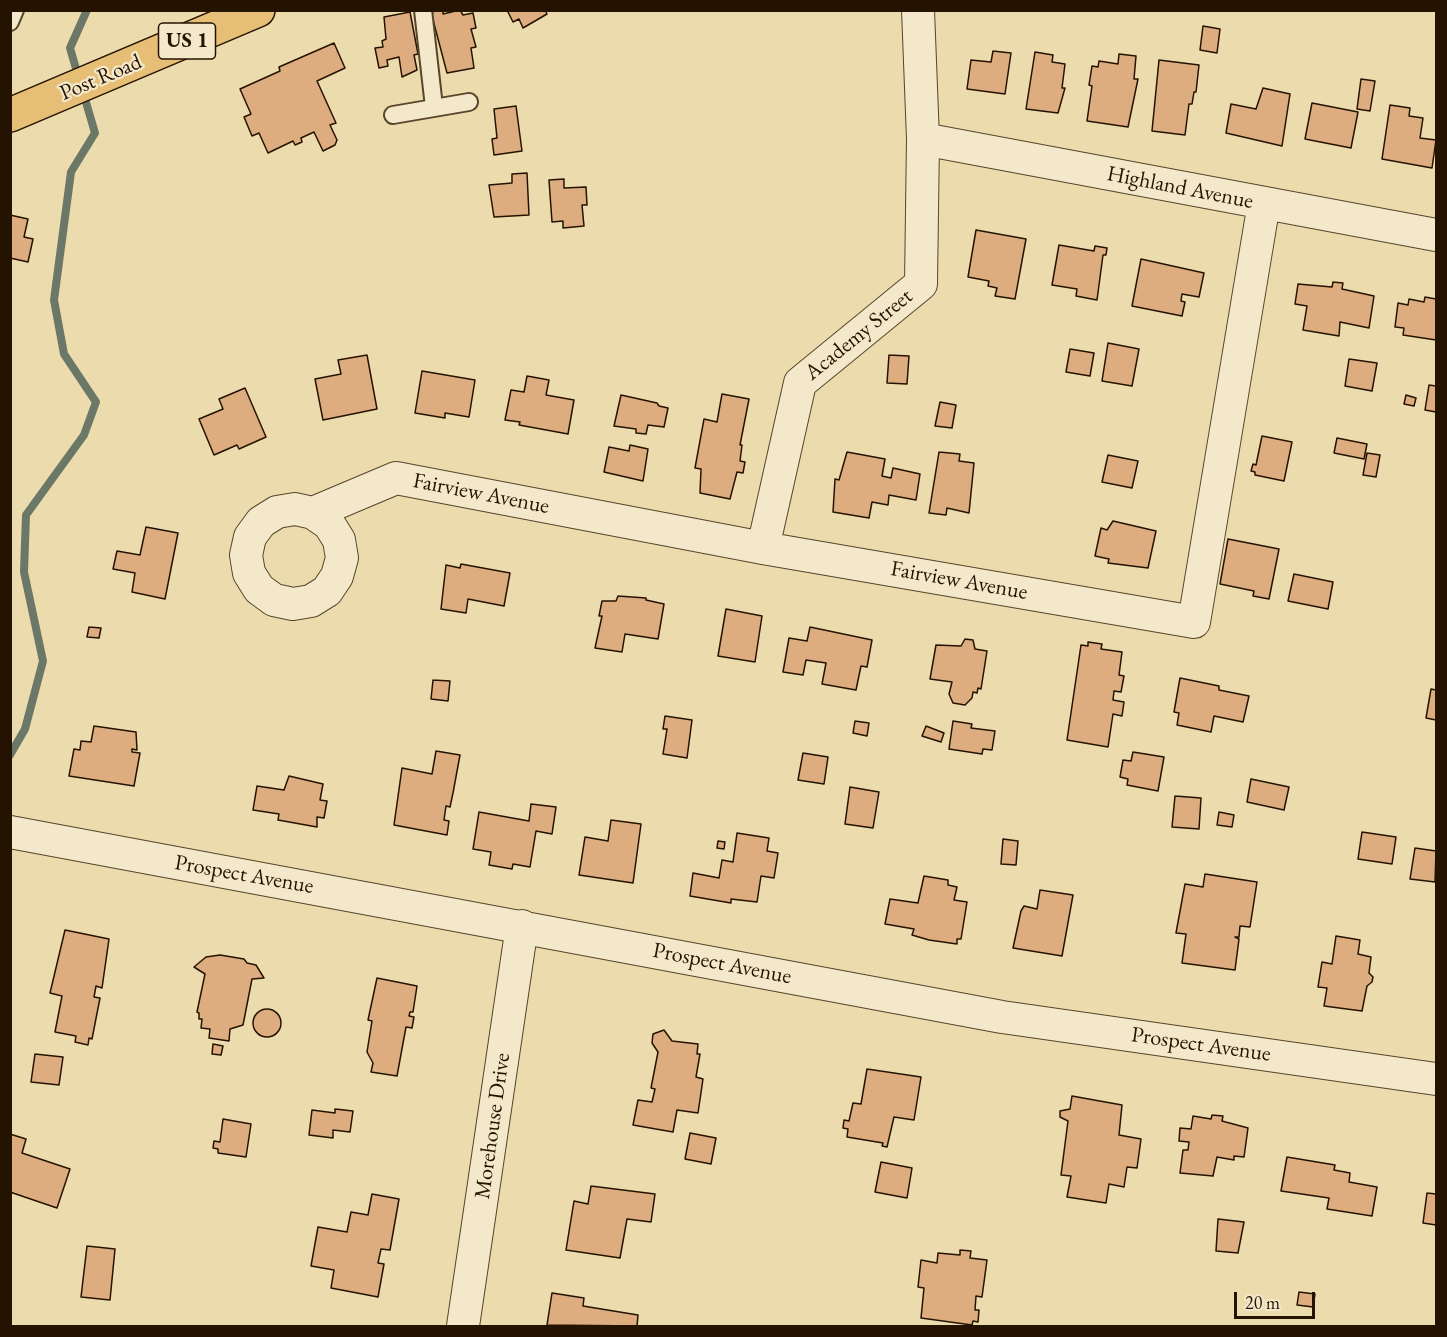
<!DOCTYPE html>
<style>
body{margin:0}
#map{position:relative;width:1447px;height:1337px;overflow:hidden;background:#ecdbac;font-family:"EB Garamond",serif}
canvas{display:block}
.frame{position:absolute;inset:0;border:12px solid #251302;pointer-events:none}
.scale{position:absolute;left:1234px;top:1292px;width:81px;height:27px;box-sizing:border-box;border:3px solid #251302;border-top:0;padding-left:8px;font-size:18px;line-height:21px;white-space:nowrap;color:#251302;-webkit-text-stroke:4px #f3e8c9;paint-order:stroke}
</style>
<div id="map">
<canvas width="1447" height="1337"></canvas>
<div class="frame"></div>
<div class="scale">20 m</div>
</div>
<script>
const ctx = document.querySelector('canvas').getContext('2d');
ctx.lineJoin = 'round';
function shape(rows) {
  const path = new Path2D();
  for (const r of rows) {
    if (r.length === 3) {
      path.moveTo(r[0] + r[2], r[1]);
      path.arc(r[0], r[1], r[2], 0, 2 * Math.PI);
      continue;
    }
    path.moveTo(r[0], r[1]);
    for (let i = 2; i < r.length; i += 2) path.lineTo(r[i], r[i + 1]);
  }
  return path;
}
function strokePath(path, color, width, dash) {
  ctx.strokeStyle = color;
  ctx.lineWidth = width;
  ctx.lineCap = dash ? 'butt' : 'round';
  ctx.setLineDash(dash || []);
  ctx.stroke(path);
}
function paint(path, color) {
  ctx.fillStyle = color;
  ctx.fill(path, 'evenodd');
}
function write(font, color, halo, rows, align = 'center') {
  ctx.font = font + ' "EB Garamond",serif';
  ctx.lineWidth = 4.5;
  ctx.setLineDash([]);
  ctx.textBaseline = 'middle';
  ctx.strokeStyle = halo;
  ctx.fillStyle = color;
  for (const [text, x, y, turn = 0] of rows) {
    ctx.save();
    ctx.translate(x, y);
    ctx.rotate((+turn || 0) * Math.PI / 180);
    ctx.textAlign = isNaN(turn) ? turn : align;
    if (halo) ctx.strokeText(text, 0, 0);
    ctx.fillText(text, 0, 0);
    ctx.restore();
  }
}
strokePath(shape([
 [79,79,70,48,87,10],
 [10,755,25,729,43,661,24,572,26,515,84,435,96,402,64,354,54,300,71,172,95,133,83,92]
]), '#6b7867', 8);
const building = shape([
 [443,10,443,14,460,10,463,15,473,13,476,28,471,29,476,47,471,48,474,68,447,73,432,16,433,11,443,10],
 [507,10,545,10,547,14,523,28,519,19,513,22,507,10],
 [410,12,418,54,414,55,417,70,402,77,399,57,387,60,388,66,379,68,375,48,383,47,382,41,386,39,384,17,410,12],
 [1203,26,1220,29,1217,53,1200,50,1203,26],
 [334,43,345,68,317,81,336,123,330,125,337,140,335,145,323,151,314,132,301,138,302,142,295,145,293,141,268,153,259,133,252,136,244,117,251,114,240,89,280,71,279,67,334,43],
 [993,51,1011,53,1005,94,967,89,971,60,991,62,993,51],
 [1035,52,1053,55,1052,62,1065,64,1062,88,1065,88,1058,113,1026,109,1035,52],
 [1119,54,1136,56,1134,79,1138,79,1128,127,1087,121,1092,86,1089,85,1092,66,1098,67,1099,61,1118,64,1119,54],
 [1159,60,1199,65,1196,92,1194,92,1192,104,1189,104,1185,135,1152,131,1159,60],
 [1361,79,1375,81,1370,111,1357,109,1361,79],
 [1263,88,1290,94,1282,146,1226,133,1231,104,1256,109,1263,88],
 [1312,103,1358,112,1351,148,1305,139,1312,103],
 [1390,105,1410,108,1409,116,1423,118,1420,138,1436,140,1432,168,1382,159,1390,105],
 [516,106,522,151,494,155,492,139,497,138,494,109,516,106],
 [527,173,529,215,494,217,489,185,512,183,512,174,527,173],
 [564,179,564,188,586,187,587,205,582,205,584,226,563,228,563,221,552,222,549,180,564,179],
 [10,215,28,219,24,237,33,239,28,262,10,258,10,215],
 [976,230,1026,239,1015,299,995,296,997,288,988,286,989,281,968,277,976,230],
 [1059,245,1094,251,1095,246,1107,248,1106,255,1103,255,1097,300,1076,296,1077,289,1052,285,1059,245],
 [1141,259,1204,273,1199,297,1182,294,1181,301,1185,302,1182,316,1132,306,1141,259],
 [1333,282,1343,283,1342,289,1374,296,1369,328,1340,322,1339,336,1303,330,1307,306,1295,304,1298,284,1332,287,1333,282],
 [1425,297,1436,299,1436,340,1403,335,1404,328,1395,327,1398,303,1408,305,1409,299,1424,302,1425,297],
 [1108,343,1139,349,1132,386,1102,381,1108,343],
 [1070,349,1094,353,1090,376,1066,372,1070,349],
 [367,355,377,409,323,420,315,379,341,374,338,360,367,355],
 [889,355,909,356,907,384,887,383,889,355],
 [1349,359,1377,363,1372,391,1345,386,1349,359],
 [422,371,475,380,469,417,445,413,445,418,415,413,422,371],
 [527,376,549,380,546,395,574,400,568,434,519,425,520,422,505,420,511,390,524,392,527,376],
 [1429,385,1436,386,1436,412,1425,410,1429,385],
 [245,388,266,437,239,449,237,445,214,455,199,419,223,409,219,399,245,388],
 [722,394,749,399,740,445,742,445,740,461,745,462,743,473,737,472,730,499,700,493,701,469,695,468,704,419,717,422,722,394],
 [621,395,657,403,659,406,668,408,664,427,648,425,646,434,636,433,636,429,614,426,621,395],
 [1406,395,1416,398,1414,406,1404,404,1406,395],
 [940,402,956,405,952,428,935,426,940,402],
 [1262,436,1292,442,1284,481,1255,475,1255,472,1251,471,1253,464,1256,465,1262,436],
 [1337,438,1367,444,1364,459,1334,453,1337,438],
 [630,445,648,449,643,481,604,472,609,447,629,451,630,445],
 [847,452,885,459,882,476,891,478,893,468,920,474,916,500,889,495,888,505,872,502,869,518,833,512,835,479,839,480,847,452],
 [939,452,960,454,959,461,974,463,969,513,947,508,946,515,929,513,939,452],
 [1367,453,1380,455,1376,477,1363,475,1367,453],
 [1108,455,1138,461,1132,488,1102,482,1108,455],
 [1113,521,1156,531,1148,568,1108,563,1109,559,1095,556,1101,528,1107,530,1113,521],
 [146,527,178,533,165,599,132,592,135,573,113,569,117,551,140,555,146,527],
 [1228,539,1279,549,1269,599,1253,596,1254,591,1220,584,1228,539],
 [461,564,510,573,504,606,468,599,466,613,441,609,446,565,460,568,461,564],
 [1294,574,1333,582,1328,609,1288,601,1294,574],
 [618,596,646,598,646,600,664,604,658,639,625,634,622,652,595,648,602,616,599,616,602,601,616,601,618,596],
 [726,609,762,616,755,662,718,656,726,609],
 [89,627,101,628,99,638,87,637,89,627],
 [810,627,872,640,867,667,861,666,856,690,822,684,826,663,806,660,803,675,783,672,789,638,807,641,810,627],
 [965,639,973,640,975,649,987,651,981,689,978,688,977,693,973,692,972,698,965,705,953,703,949,694,952,682,930,679,936,645,961,646,965,639],
 [1088,642,1102,644,1101,649,1122,652,1119,675,1124,676,1121,692,1114,691,1113,700,1124,702,1122,716,1113,714,1108,747,1067,740,1081,645,1088,646,1088,642],
 [1180,678,1219,686,1219,690,1249,696,1243,722,1214,716,1211,732,1177,725,1179,713,1174,712,1180,678],
 [433,680,450,681,448,701,431,699,433,680],
 [1431,689,1436,690,1436,720,1426,718,1431,689],
 [665,716,692,720,687,758,663,754,667,729,663,729,665,716],
 [855,721,869,723,867,736,853,733,855,721],
 [953,721,972,724,971,728,995,731,992,750,983,749,982,754,949,749,953,721],
 [94,726,136,732,137,750,132,749,132,752,140,753,134,786,69,776,74,749,80,750,81,741,91,742,94,726],
 [926,726,944,733,941,742,922,736,926,726],
 [436,751,460,755,453,793,450,807,446,806,444,820,449,821,447,835,394,825,402,768,432,774,436,751],
 [1133,752,1164,757,1158,791,1127,785,1128,779,1120,777,1123,760,1131,761,1133,752],
 [803,753,828,757,824,784,798,780,803,753],
 [289,776,323,784,320,800,327,801,324,818,317,817,317,827,278,820,279,814,253,810,257,786,284,790,289,776],
 [1251,779,1289,787,1284,810,1247,802,1251,779],
 [850,787,879,792,873,828,845,824,850,787],
 [1175,796,1201,798,1199,829,1172,827,1175,796],
 [531,804,556,807,552,834,536,831,530,867,513,864,512,869,489,865,491,852,473,849,479,812,529,821,531,804],
 [1219,812,1234,815,1232,827,1217,825,1219,812],
 [611,820,641,824,633,883,579,875,585,837,608,841,611,820],
 [1362,832,1396,837,1392,864,1358,859,1362,832],
 [737,833,769,838,767,851,778,853,774,878,761,876,757,902,731,899,731,903,690,896,693,873,719,878,722,860,733,862,737,833],
 [1003,839,1018,841,1016,865,1001,864,1003,839],
 [718,841,725,842,724,849,717,848,718,841],
 [1415,848,1436,851,1435,882,1410,879,1415,848],
 [1205,874,1257,882,1250,927,1240,926,1239,937,1235,937,1239,939,1235,970,1182,963,1186,934,1176,933,1185,884,1203,887,1205,874],
 [924,876,948,880,948,885,957,887,954,900,967,902,961,939,957,939,957,944,929,940,912,935,914,929,885,924,890,899,918,903,924,876],
 [1040,890,1073,895,1062,956,1013,948,1021,911,1024,906,1037,909,1040,890],
 [65,930,109,939,102,988,96,986,94,997,100,998,92,1039,89,1038,88,1045,75,1042,76,1036,55,1032,62,996,50,993,65,930],
 [1336,936,1360,940,1358,954,1371,957,1369,973,1373,977,1372,982,1367,986,1362,1011,1324,1006,1327,988,1318,987,1322,962,1332,964,1336,936],
 [220,955,244,959,247,963,256,965,264,978,252,979,243,1025,230,1029,229,1041,209,1038,210,1029,201,1028,202,1019,199,1019,199,1013,197,1012,205,974,194,967,206,957,220,955],
 [377,978,417,986,413,1012,410,1012,409,1016,414,1017,412,1028,406,1027,397,1076,371,1072,373,1063,367,1052,372,1021,368,1020,377,978],
 [267,1023,14],
 [664,1030,672,1041,698,1044,697,1054,700,1054,696,1077,703,1079,698,1113,677,1110,673,1132,633,1125,638,1100,652,1102,655,1089,651,1088,658,1052,652,1043,653,1034,664,1030],
 [213,1044,223,1046,221,1055,212,1054,213,1044],
 [35,1054,63,1057,59,1085,31,1082,35,1054],
 [867,1069,921,1077,914,1120,894,1117,887,1147,882,1146,883,1143,847,1137,848,1129,843,1128,844,1120,849,1121,853,1103,861,1104,867,1069],
 [1072,1096,1122,1105,1119,1135,1141,1139,1137,1168,1127,1167,1124,1187,1109,1184,1106,1203,1067,1197,1071,1176,1061,1175,1068,1121,1060,1117,1060,1111,1070,1109,1072,1096],
 [335,1109,353,1111,350,1132,333,1130,333,1138,309,1135,312,1110,335,1113,335,1109],
 [1212,1115,1223,1116,1222,1121,1248,1128,1244,1157,1234,1156,1234,1160,1217,1157,1213,1176,1180,1173,1183,1150,1188,1150,1189,1142,1179,1141,1180,1128,1191,1129,1193,1116,1211,1119,1212,1115],
 [223,1119,251,1124,246,1157,218,1153,218,1149,213,1148,214,1141,220,1142,223,1119],
 [690,1133,716,1138,711,1164,685,1159,690,1133],
 [10,1134,26,1139,22,1153,70,1169,57,1208,10,1192,10,1134],
 [1287,1157,1335,1165,1334,1170,1350,1173,1349,1182,1377,1187,1372,1216,1327,1209,1329,1198,1281,1191,1287,1157],
 [881,1162,912,1168,907,1198,875,1192,881,1162],
 [591,1186,655,1194,651,1222,627,1219,620,1258,566,1250,574,1201,588,1204,591,1186],
 [1427,1193,1436,1194,1436,1225,1423,1223,1427,1193],
 [372,1194,399,1199,390,1250,381,1249,378,1263,384,1264,378,1297,331,1288,334,1270,311,1266,318,1227,347,1232,351,1212,368,1215,372,1194],
 [1218,1219,1244,1222,1238,1253,1216,1251,1218,1219],
 [87,1246,115,1249,110,1300,81,1297,87,1246],
 [960,1250,971,1251,970,1258,987,1260,982,1297,976,1296,975,1310,979,1310,978,1322,973,1321,972,1325,921,1318,924,1288,918,1287,921,1260,937,1263,938,1253,960,1255,960,1250],
 [1299,1292,1315,1294,1313,1307,1297,1305,1299,1292],
 [552,1293,584,1298,583,1306,638,1315,637,1326,547,1325,552,1293]
]);
paint(building, '#ddad80');
strokePath(building, '#251302', 1.5);
const lane = shape([
 [423,10,434,107],
 [10,22,15,10],
 [393,115,469,102]
]);
const street = shape([
 [923,139,1436,235],
 [313,513,329,524,339,540,342,558,337,576,327,591,311,601,293,604,274,600,259,589,249,573,246,555,250,537,261,522,277,512,295,509,313,513,396,478,763,548,1194,622,1264,203],
 [763,548,800,383,921,284,923,139,918,10],
 [10,832,1002,1017,1436,1079],
 [463,1326,522,926]
]);
const primary = shape([
 [10,115,258,10]
]);
strokePath(lane, '#57452c', 20);
strokePath(street, '#57452c', 34);
strokePath(primary, '#251302', 36);
strokePath(lane, '#f3e8c9', 16);
strokePath(street, '#f3e8c9', 32);
strokePath(primary, '#e6be76', 33);
for (const [x, y, w] of [
 [187,41,57]
]) {
  const box = new Path2D();
  box.roundRect(x - w / 2, y - 18, w, 36, 4.5);
  ctx.fillStyle = '#f3e8c9';
  ctx.fill(box);
  strokePath(box, '#251302', 1.5);
}
write('bold 21px', '#251302', null, [
 ["US 1",187,41]
]);
write('22px', '#251302', '#f3e8c9', [
 ["Post Road",101,78,-23],
 ["Highland Avenue",1180,188,11],
 ["Academy Street",859,335,-39],
 ["Fairview Avenue",481,494,11],
 ["Fairview Avenue",959,581,10],
 ["Prospect Avenue",244,875,10],
 ["Prospect Avenue",722,964,11],
 ["Prospect Avenue",1201,1045,8],
 ["Morehouse Drive",493,1126,-82]
]);
</script>
